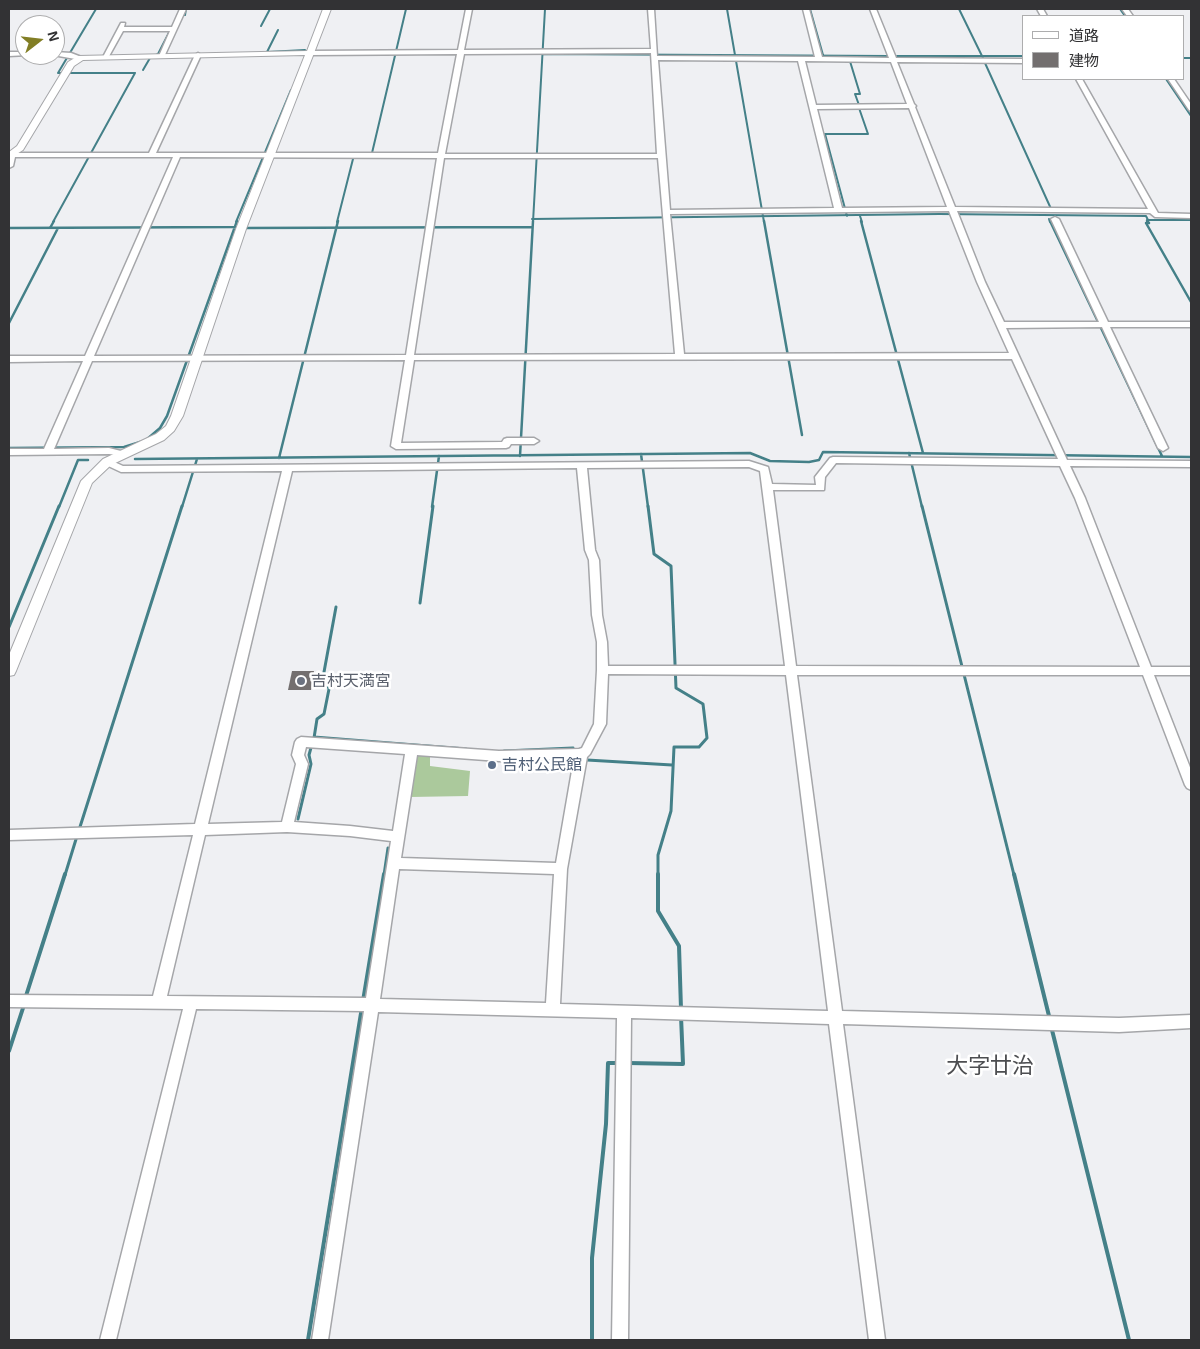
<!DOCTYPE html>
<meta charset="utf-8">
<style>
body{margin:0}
#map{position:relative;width:1200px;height:1349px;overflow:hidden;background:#eff0f3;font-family:"Exo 2","Noto Sans JP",sans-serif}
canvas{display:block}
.frame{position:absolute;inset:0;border:10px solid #323234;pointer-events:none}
.legend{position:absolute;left:1022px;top:15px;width:162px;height:65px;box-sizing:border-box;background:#fff;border:1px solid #adadae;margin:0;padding:6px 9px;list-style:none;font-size:15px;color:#323234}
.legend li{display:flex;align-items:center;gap:10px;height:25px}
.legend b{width:25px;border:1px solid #adadae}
.north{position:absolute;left:15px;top:15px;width:50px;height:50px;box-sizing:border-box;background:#fff;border:1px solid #adadae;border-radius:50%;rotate:74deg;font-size:14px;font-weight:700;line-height:20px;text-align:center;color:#323234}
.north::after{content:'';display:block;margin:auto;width:18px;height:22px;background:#827e25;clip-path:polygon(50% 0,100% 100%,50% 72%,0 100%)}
</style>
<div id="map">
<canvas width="1200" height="1349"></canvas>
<div class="frame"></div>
<ul class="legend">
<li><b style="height:6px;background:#fff"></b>道路</li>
<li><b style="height:14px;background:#736f6f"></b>建物</li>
</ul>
<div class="north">N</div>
</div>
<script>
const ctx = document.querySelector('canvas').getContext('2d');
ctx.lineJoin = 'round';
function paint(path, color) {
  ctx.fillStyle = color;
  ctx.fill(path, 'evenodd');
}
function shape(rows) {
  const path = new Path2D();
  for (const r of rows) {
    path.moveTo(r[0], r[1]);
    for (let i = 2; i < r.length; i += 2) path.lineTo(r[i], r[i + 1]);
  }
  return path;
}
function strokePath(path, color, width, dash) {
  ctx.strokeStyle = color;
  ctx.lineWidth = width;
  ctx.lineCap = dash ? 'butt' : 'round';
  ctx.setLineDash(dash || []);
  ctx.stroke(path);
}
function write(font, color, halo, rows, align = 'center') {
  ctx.font = font + ' "Exo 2","Noto Sans JP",sans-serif';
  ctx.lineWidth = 5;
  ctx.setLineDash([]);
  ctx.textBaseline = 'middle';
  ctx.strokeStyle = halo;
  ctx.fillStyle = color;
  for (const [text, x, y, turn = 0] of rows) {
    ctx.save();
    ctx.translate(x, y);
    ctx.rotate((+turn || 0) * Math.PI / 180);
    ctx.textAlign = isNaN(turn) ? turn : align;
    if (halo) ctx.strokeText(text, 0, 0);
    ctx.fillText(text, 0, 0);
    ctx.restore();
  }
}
paint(shape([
 [417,753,430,756,430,766,470,771,468,796,410,797]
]), '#abc99c');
strokePath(shape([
 [727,9,764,222],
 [810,9,823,55],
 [959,9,983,58],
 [1120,9,1125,16],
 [261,26,270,9],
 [278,30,267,52,305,50],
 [542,54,889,56],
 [897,56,1024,56],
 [849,58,860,94,855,94,859,105],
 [1184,58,1191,58],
 [985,63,1052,211],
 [143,70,150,58,158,54,178,15,185,15,186,9],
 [1166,79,1191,116],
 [369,153,372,153,406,9],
 [847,216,825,134,868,134,859,108],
 [860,216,862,222],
 [532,219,939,214,1146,216,1148,220,1191,220],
 [1049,219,1050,222],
 [1147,220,1148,222],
 [53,222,135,73,58,73,96,9],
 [236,222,291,90],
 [337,222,354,155],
 [533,222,545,9]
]), '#448088', 2);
strokePath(shape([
 [764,221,802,435],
 [861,221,923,453],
 [1050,221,1162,456],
 [1147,221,1149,223,1146,223,1191,302],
 [9,228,236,227],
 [50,228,54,221],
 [244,228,532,227],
 [9,323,58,228],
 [146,440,160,428,167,416,237,221],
 [9,448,124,447,140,442],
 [909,453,922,507],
 [641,454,648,507],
 [520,456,533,221],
 [279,458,338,221],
 [135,459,750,453,770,461,809,462,819,460,823,452,1191,457],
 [59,507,78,460,88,460],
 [182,507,197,459],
 [432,507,439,456]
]), '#448088', 2.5);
strokePath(shape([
 [648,506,654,554,671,566,676,688,703,704,707,738,699,747,674,747,671,811,658,855,658,875],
 [922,506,1014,875],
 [420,603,433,506],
 [9,627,59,506],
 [314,737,466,749],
 [314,738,317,719,324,714,329,689,324,672,336,607],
 [504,751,573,748],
 [587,760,672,765],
 [298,819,311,764,309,755,312,744],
 [79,830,182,506],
 [65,875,77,836],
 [384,875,388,848]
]), '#448088', 3);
strokePath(shape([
 [658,874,658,911,679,946,681,1009],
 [1014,874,1050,1020],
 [25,999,65,874],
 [363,1001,384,874],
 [1051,1026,1129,1340],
 [9,1051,24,1005],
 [628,1063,683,1064,681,1016],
 [308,1340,362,1007],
 [592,1340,592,1258,606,1124,608,1063,619,1063]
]), '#448088', 4);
paint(shape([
 [292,671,314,671,311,690,288,690]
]), '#736f6f');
const minor = shape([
 [180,9,186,9,164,57,159,56,170,31,123,31,108,58,103,57,121,23,125,23,124,27,172,27,180,9],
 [466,9,472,9,464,50,651,49,648,9,654,9,657,56,815,57,803,9,809,9,822,57,889,58,870,9,876,9,896,58,1024,59,1024,63,897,62,914,104,916,106,915,107,955,207,1148,209,1076,79,1082,79,1158,213,1191,214,1191,218,1155,217,1150,213,957,211,985,282,1004,322,1099,322,1051,219,1055,217,1059,219,1108,322,1191,322,1191,327,1110,327,1168,448,1163,451,1158,448,1102,327,1006,328,1067,460,1191,461,1191,467,1070,466,1085,498,1151,667,1191,667,1191,675,1154,675,1191,770,1191,790,1187,788,1185,785,1143,675,797,675,842,1011,1119,1018,1191,1015,1191,1028,1119,1032,843,1024,885,1340,869,1340,829,1024,631,1018,628,1340,612,1340,617,1018,378,1012,328,1340,312,1340,364,1011,196,1009,116,1340,100,1340,183,1009,9,1007,9,995,153,996,193,835,9,840,9,830,195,824,282,471,121,472,104,464,104,460,110,460,123,466,749,461,768,467,772,484,816,485,815,477,830,458,833,457,1058,459,1012,359,414,360,401,443,502,442,504,439,507,438,534,438,539,441,534,444,511,444,509,447,506,448,396,449,391,446,405,360,92,361,54,449,109,448,125,452,125,456,109,454,9,455,9,449,44,449,83,361,9,362,9,356,85,356,173,157,15,157,13,166,9,168,9,153,149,153,195,55,198,53,201,55,156,153,438,153,457,54,311,55,308,53,311,51,458,50,466,9],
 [651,53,657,154,445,154,464,54,651,53],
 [658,60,798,61,834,208,670,210,658,60],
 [805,61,891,62,907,104,816,105,805,61],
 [909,108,947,207,842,208,817,109,909,108],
 [180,157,437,158,406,355,94,356,180,157],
 [444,158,658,158,675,354,414,355,444,158],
 [949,211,977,282,1009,353,684,354,670,214,949,211],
 [836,463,1060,466,1075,498,1140,667,796,666,773,490,824,490,825,477,836,463],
 [749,467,760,471,785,666,608,666,607,642,602,615,599,560,595,550,587,468,749,467],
 [577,468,585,550,589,560,592,615,597,642,597,670,594,724,582,748,579,749,499,751,301,737,297,739,295,742,292,755,296,764,282,822,208,824,292,471,577,468],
 [608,674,786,675,828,1011,560,1004,567,869,587,757,590,754,606,724,608,674],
 [306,747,405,754,393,831,350,826,294,822,308,764,304,755,306,747],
 [417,755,499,761,574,759,556,863,401,858,417,755],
 [287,832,350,836,391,841,366,998,167,996,205,835,287,832],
 [399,869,554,874,546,1003,380,999,399,869],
 [1037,9,1043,9,1047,16,1041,16,1037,9],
 [1122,9,1128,9,1133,16,1127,16,1122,9],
 [9,52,25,52,25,55,28,55,9,56,9,52],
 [55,52,71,53,84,58,81,60,53,55,55,55,55,52],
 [1168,79,1174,79,1191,104,1191,111,1189,110,1168,79]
]);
const tertiary = shape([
 [323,9,331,9,246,229,183,416,174,431,164,440,111,465,92,483,16,671,14,675,9,676,9,655,81,481,103,459,156,434,166,426,171,416,236,229,305,55,83,60,74,66,23,150,9,159,9,152,17,146,68,62,78,56,307,51,323,9]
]);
strokePath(minor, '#a5a6a9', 3);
strokePath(tertiary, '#a5a6a9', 2);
paint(minor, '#fff');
paint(tertiary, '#fff');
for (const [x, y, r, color] of [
 [301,681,5,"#6b7280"],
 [492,765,5,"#5c6f8a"]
]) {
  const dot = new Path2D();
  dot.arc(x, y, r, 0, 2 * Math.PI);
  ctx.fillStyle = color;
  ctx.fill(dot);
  strokePath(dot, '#fff', 2);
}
write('16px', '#5b616d', '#fff', [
 ["吉村天満宮",311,681]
], 'left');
write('16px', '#4e5e75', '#fff', [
 ["吉村公民館",502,765]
], 'left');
write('22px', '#4d4e51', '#fff', [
 ["大字廿治",990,1066]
]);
</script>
